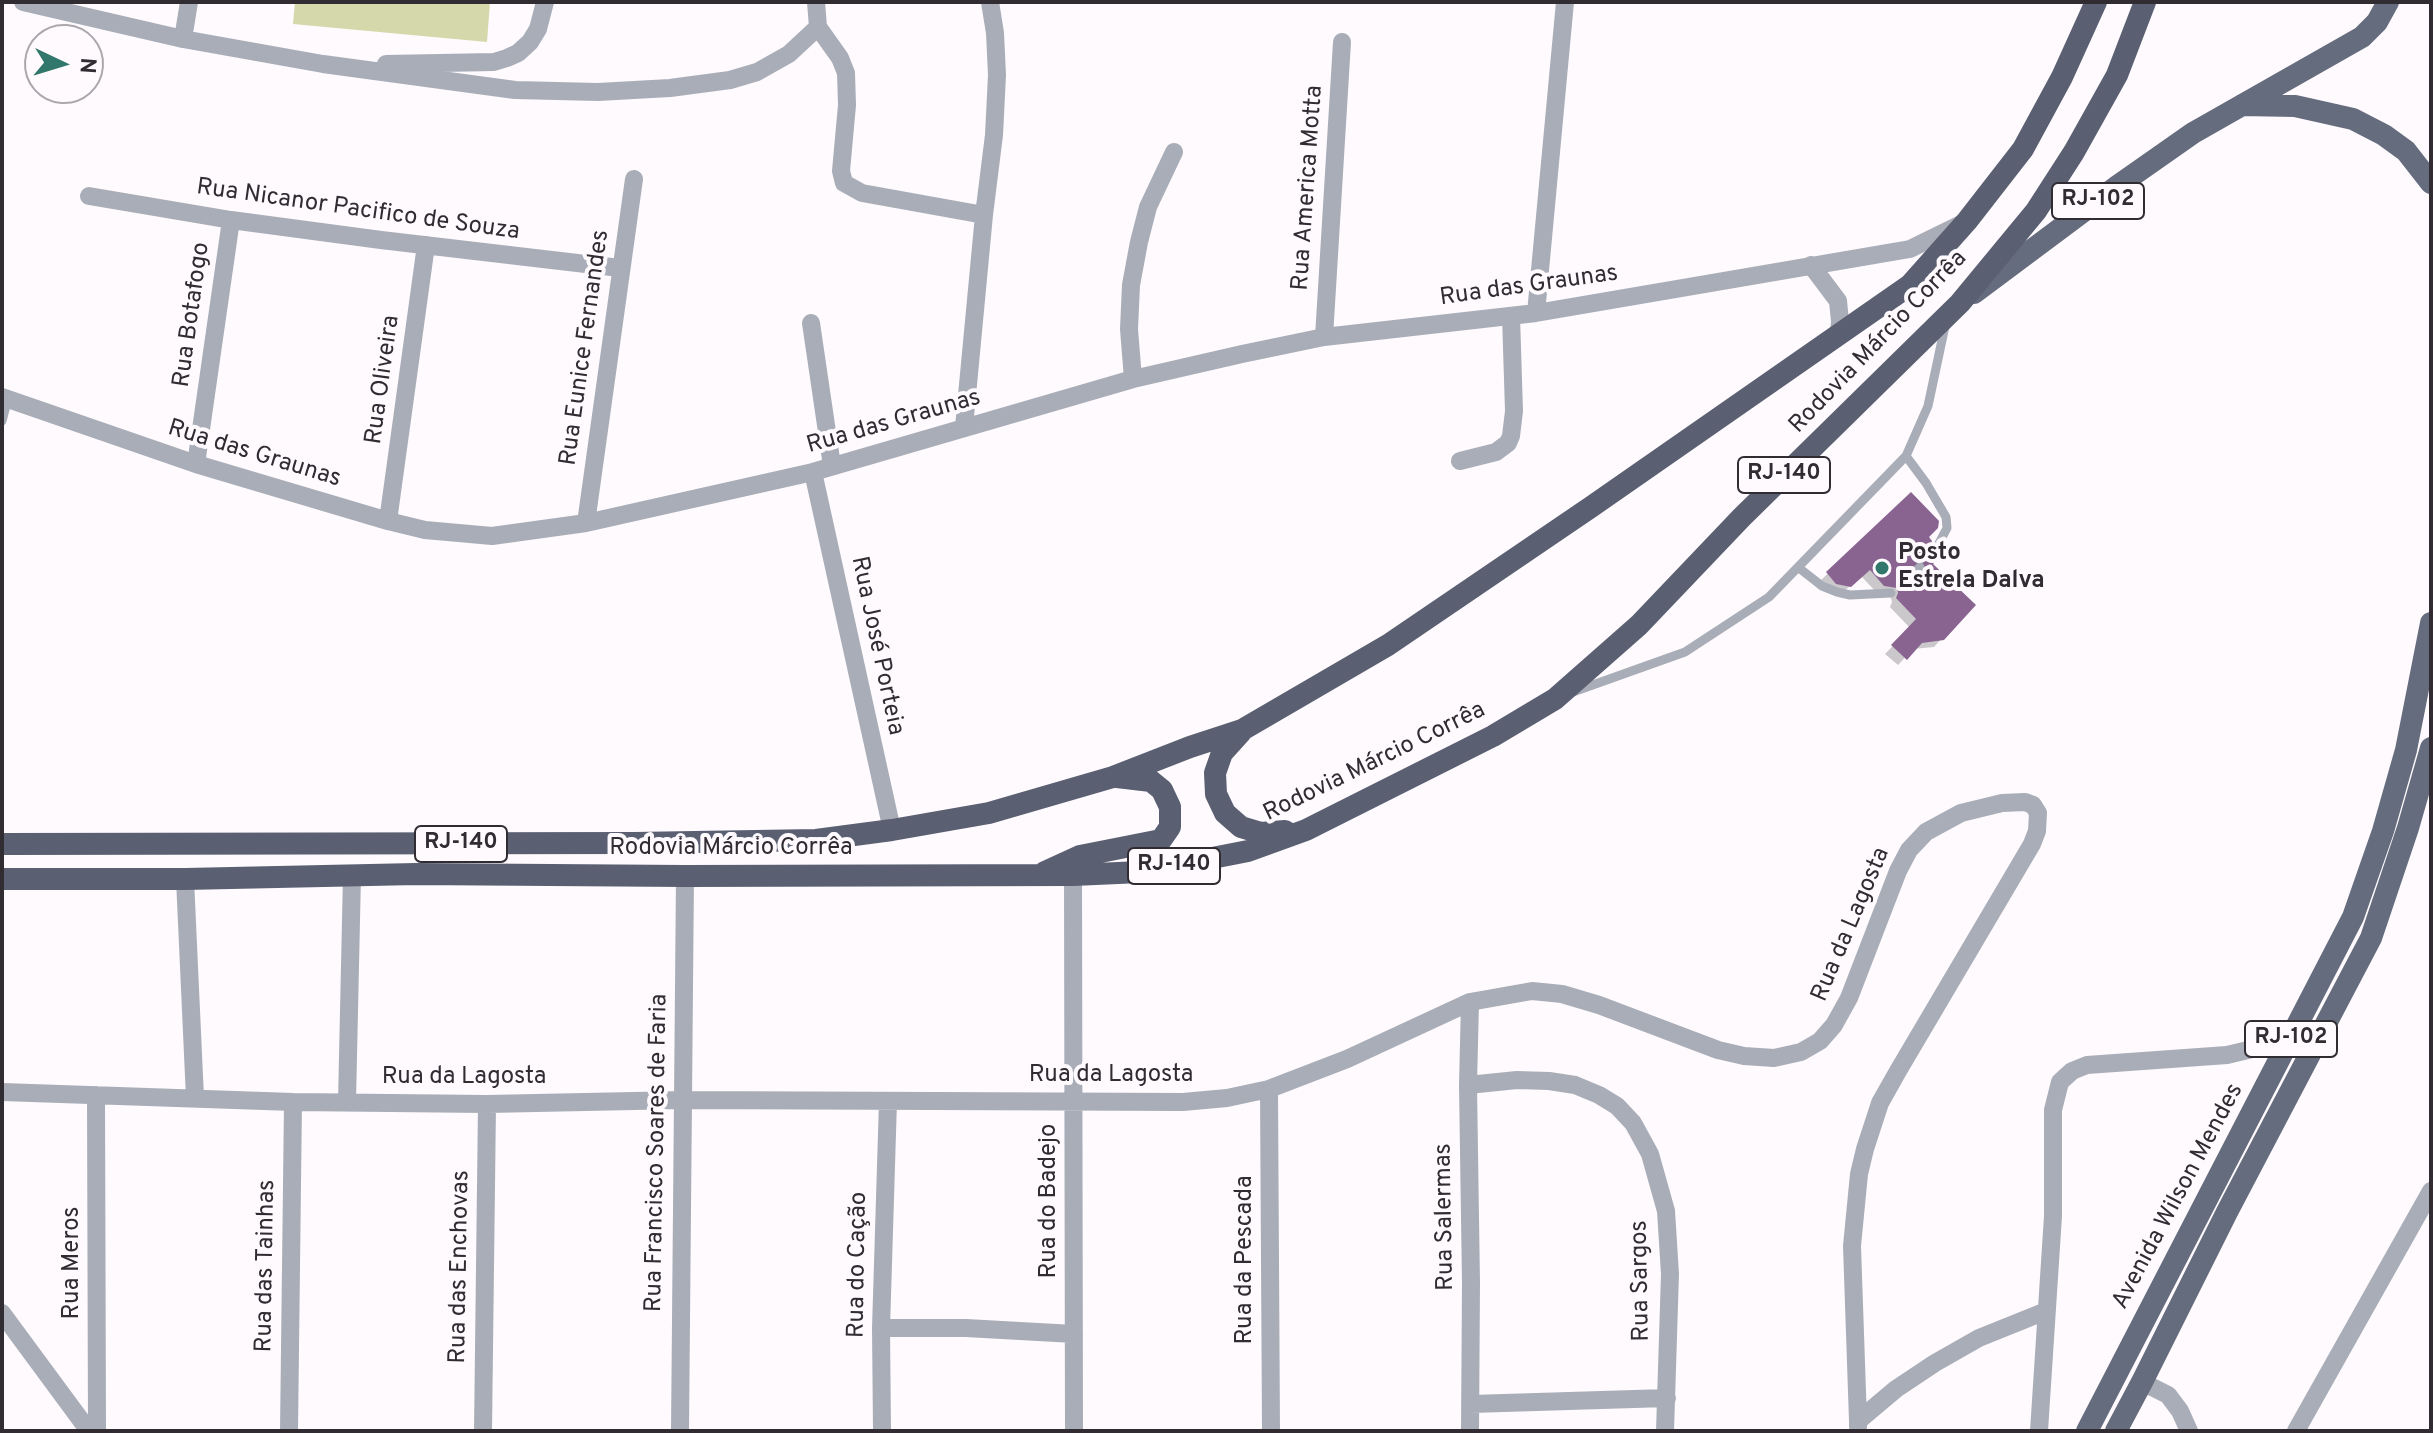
<!DOCTYPE html>
<meta charset="utf-8">
<style>
body{margin:0}
#map{position:relative;width:2433px;height:1433px;overflow:hidden;background:#fefafe;font-family:Overpass,sans-serif}
canvas{display:block}
.frame{position:absolute;inset:0;border:4px solid #312b32;pointer-events:none}
.north{position:absolute;left:24px;top:24px;width:80px;height:80px;box-sizing:border-box;background:#fefafe;border:2px solid #aca7ac;border-radius:50%;rotate:94deg;font-size:22px;font-weight:700;line-height:32px;text-align:center;color:#312b32}
.north::after{content:'';display:block;margin:auto;width:28px;height:36px;background:#32776b;clip-path:polygon(50% 0,100% 100%,50% 72%,0 100%)}
</style>
<div id="map">
<canvas width="2433" height="1433"></canvas>
<div class="frame"></div>
<div class="north">N</div>
</div>
<script>
const ctx = document.querySelector('canvas').getContext('2d');
ctx.lineJoin = 'round';
function paint(path, color) {
  ctx.fillStyle = color;
  ctx.fill(path, 'evenodd');
}
function shape(rows) {
  const path = new Path2D();
  for (const r of rows) {
    path.moveTo(r[0], r[1]);
    for (let i = 2; i < r.length; i += 2) path.lineTo(r[i], r[i + 1]);
  }
  return path;
}
function strokePath(path, color, width, dash) {
  ctx.strokeStyle = color;
  ctx.lineWidth = width;
  ctx.lineCap = dash ? 'butt' : 'round';
  ctx.setLineDash(dash || []);
  ctx.stroke(path);
}
function write(font, color, halo, rows, align = 'center') {
  ctx.font = font + ' Overpass,sans-serif';
  ctx.lineWidth = 8;
  ctx.setLineDash([]);
  ctx.textBaseline = 'middle';
  ctx.strokeStyle = halo;
  ctx.fillStyle = color;
  for (const [text, x, y, turn = 0] of rows) {
    ctx.save();
    ctx.translate(x, y);
    ctx.rotate((+turn || 0) * Math.PI / 180);
    ctx.textAlign = isNaN(turn) ? turn : align;
    if (halo) ctx.strokeText(text, 0, 0);
    ctx.fillText(text, 0, 0);
    ctx.restore();
  }
}
paint(shape([
 [295,2,490,2,487,42,293,24]
]), '#d4d8ab');
paint(shape([
 [1911,494,1926,538,1931,565,1973,605,1934,647,1913,649,1898,665,1885,654,1910,628,1890,607,1892,602,1890,595,1877,593,1861,576,1841,594,1820,581]
]), '#0003');
paint(shape([
 [1911,492,1939,521,1938,528,1929,537,1932,541,1930,548,1934,554,1942,552,1944,554,1933,564,1976,605,1944,640,1922,643,1907,660,1891,645,1916,619,1896,598,1898,593,1897,588,1884,586,1870,570,1851,587,1836,584,1826,572]
]), '#896490');
strokePath(shape([
 [2,421,8,398],
 [1906,456,1926,483,1946,517,1947,528,1937,547],
 [1799,568,1822,586,1837,592,1850,595,1891,593],
 [1913,574,1920,567],
 [1573,692,1685,652,1769,597,1906,456,1928,406,1945,326]
]), '#a9adb7', 9);
strokePath(shape([
 [23,2,183,39,323,64,515,90,598,92,670,88,730,80,757,72,789,54,818,27],
 [816,2,818,27,840,58,846,73,847,105,841,171,844,183,862,193,984,215],
 [183,39,189,2],
 [386,64,494,62,507,58,518,53,530,42,538,29,545,2],
 [89,196,231,220,381,240,620,268],
 [1811,265,1838,301,1840,321,1839,335],
 [1536,313,1565,2],
 [811,323,832,466],
 [1324,337,1342,42],
 [1133,379,1129,329,1131,285,1139,242,1148,207,1174,152],
 [2,397,196,464,388,521,425,530,492,536,586,523,813,472,1133,379,1242,354,1324,337,1536,313,1910,249,1961,224],
 [964,427,984,215,994,135,997,75,995,33,990,2],
 [1460,461,1496,452,1508,443,1511,436,1514,411,1511,316],
 [196,464,231,220],
 [813,472,892,830],
 [388,521,426,245],
 [586,523,634,179],
 [1073,875,1074,1431],
 [185,879,195,1098],
 [1468,1085,1517,1080,1549,1081,1575,1085,1599,1095,1617,1106,1633,1123,1650,1154,1666,1211,1670,1274,1665,1431],
 [1269,1089,1271,1431],
 [2,1092,293,1102,487,1104,683,1100,1183,1102,1227,1098,1269,1089,1347,1059,1470,1002,1532,991,1562,994,1599,1005,1718,1050,1744,1056,1774,1058,1801,1052,1820,1041,1834,1025,1849,998,1898,871,1909,850,1926,832,1961,813,2002,803,2025,802,2033,805,2038,813,2037,831,2032,844,1898,1071,1880,1103,1865,1149,1859,1174,1852,1246,1858,1421],
 [96,1095,97,1431],
 [347,1102,352,875],
 [2,1313,89,1431],
 [881,1328,966,1328,1074,1334],
 [2142,1382,2168,1395,2180,1411,2189,1431],
 [1471,1404,1667,1398],
 [1858,1427,1858,1421,1896,1389,1935,1363,1979,1338,2046,1311],
 [289,1431,293,1102],
 [483,1431,487,1104],
 [680,1431,685,876],
 [882,1431,881,1328,888,1101],
 [1470,1431,1471,1283,1468,1085,1470,1002],
 [2039,1431,2053,1216,2053,1110,2060,1082,2072,1071,2087,1065,2227,1055,2290,1040],
 [2296,1431,2431,1191]
]), '#a9adb7', 18);
strokePath(shape([
 [2242,105,2295,106,2353,119,2384,135,2406,151,2431,183],
 [1974,293,2116,187,2193,133,2362,37,2377,22,2388,2],
 [2087,1431,2353,917,2383,831,2406,750,2431,623],
 [2116,1431,2142,1382,2227,1212,2371,938,2408,828,2431,748]
]), '#656c7d', 22);
strokePath(shape([
 [1241,732,1222,753,1215,773,1216,794,1225,813,1241,827,1261,833,1285,831],
 [2,844,634,843,816,840,892,830,989,813,1113,777,1190,747,1242,730,1388,645,1591,507,1910,285,1967,221,2023,149,2062,77,2096,2],
 [1045,872,1080,856,1161,840,1170,827,1170,807,1162,790,1151,781,1117,777],
 [2,879,185,879,416,874,685,876,1073,875,1141,872,1248,851,1306,830,1493,736,1555,699,1639,625,1742,517,1960,303,2036,211,2074,152,2117,75,2145,2]
]), '#5a6072', 22);
for (const [x, y, r, color] of [
 [1882,568,8,"#32776b"]
]) {
  const dot = new Path2D();
  dot.arc(x, y, r, 0, 2 * Math.PI);
  ctx.fillStyle = color;
  ctx.fill(dot);
  strokePath(dot, '#fefafe', 3);
}
for (const [x, y, w] of [
 [2098,201,92],
 [1784,475,92],
 [461,844,92],
 [1174,866,92],
 [2291,1039,92]
]) {
  const box = new Path2D();
  box.roundRect(x - w / 2, y - 18, w, 36, 6);
  ctx.fillStyle = '#fefafe';
  ctx.fill(box);
  strokePath(box, '#312b32', 2);
}
write('bold 22px', '#312b32', null, [
 ["RJ-102",2098,201],
 ["RJ-140",1784,475],
 ["RJ-140",461,844],
 ["RJ-140",1174,866],
 ["RJ-102",2291,1039]
]);
write('24px', '#312b32', '#fefafe', [
 ["Rua America Motta",1309,188,-86],
 ["Rua Nicanor Pacifico de Souza",358,211,8],
 ["Rua das Graunas",1529,287,-8],
 ["Rua Botafogo",193,315,-82],
 ["Rodovia Márcio Corrêa",1879,343,-46],
 ["Rua Eunice Fernandes",586,348,-82],
 ["Rua Oliveira",384,380,-82],
 ["Rua das Graunas",894,423,-16],
 ["Rua das Graunas",254,455,17],
 ["Rua José Porteia",876,646,78],
 ["Rodovia Márcio Corrêa",1375,763,-26],
 ["Rodovia Márcio Corrêa",731,849],
 ["Rua da Lagosta",1852,925,-67],
 ["Rua da Lagosta",1111,1076],
 ["Rua da Lagosta",464,1078],
 ["Rua Francisco Soares de Faria",658,1153,-89],
 ["Avenida Wilson Mendes",2179,1197,-62],
 ["Rua do Badejo",1050,1201,-90],
 ["Rua Salermas",1446,1217,-91],
 ["Rua da Pescada",1246,1260,-90],
 ["Rua Meros",73,1263,-90],
 ["Rua do Cação",859,1265,-89],
 ["Rua das Tainhas",267,1266,-89],
 ["Rua das Enchovas",461,1267,-89],
 ["Rua Sargos",1642,1281,-91]
]);
write('bold 24px', '#312b32', '#fefafe', [
 ["Posto",1898,554],
 ["Estrela Dalva",1898,582]
], 'left');
</script>
